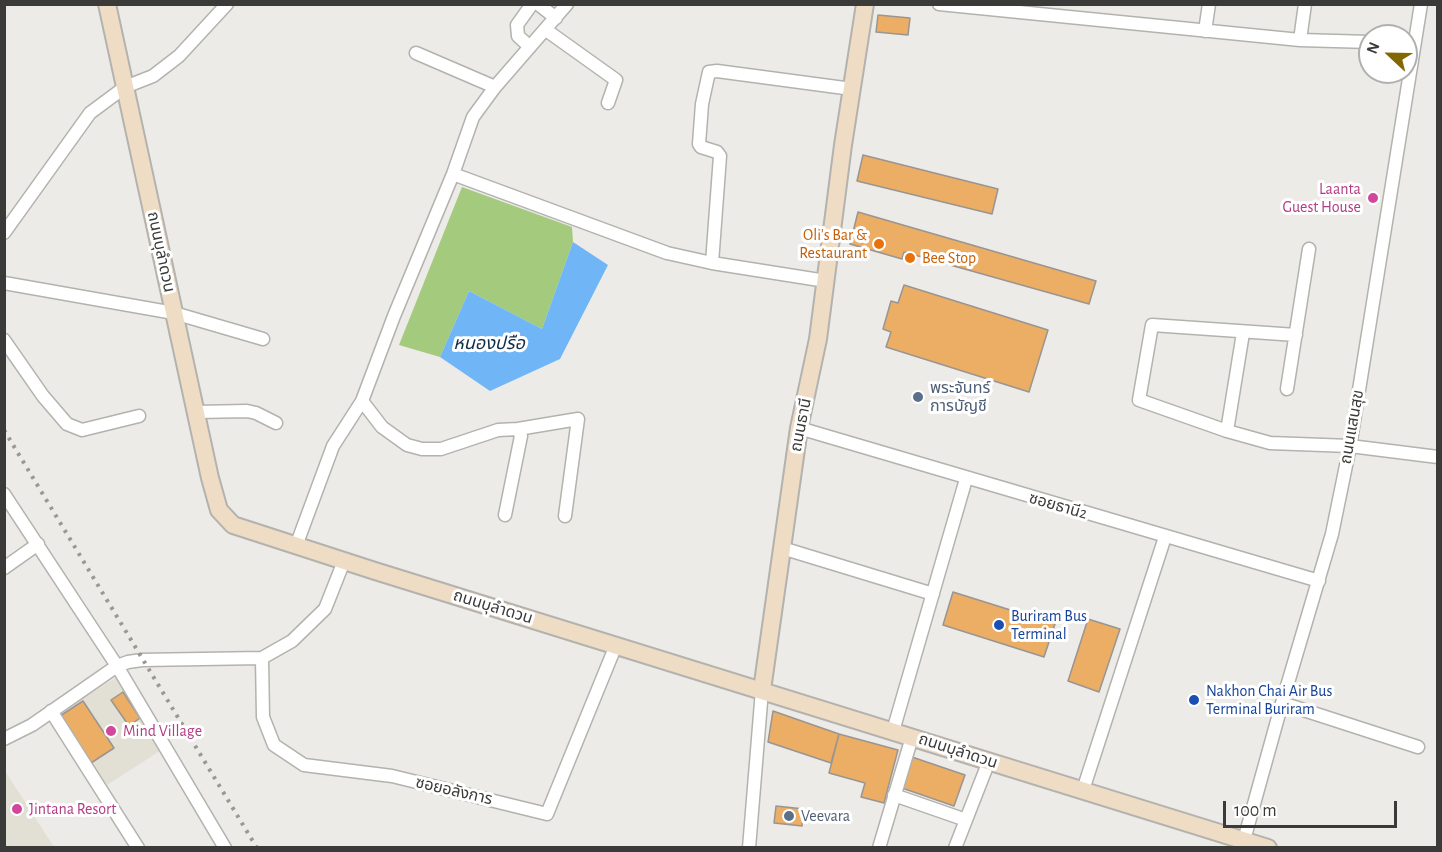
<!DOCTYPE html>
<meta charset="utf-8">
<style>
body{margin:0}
#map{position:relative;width:1442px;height:852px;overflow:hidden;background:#ecebe7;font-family:"Alegreya Sans",sans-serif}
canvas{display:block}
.frame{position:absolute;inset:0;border:6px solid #3a3a38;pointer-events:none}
.north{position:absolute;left:1358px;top:24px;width:60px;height:60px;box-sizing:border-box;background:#fff;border:2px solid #b0b0af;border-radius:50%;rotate:292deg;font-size:16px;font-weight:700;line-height:24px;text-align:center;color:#3a3a38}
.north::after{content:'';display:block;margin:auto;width:21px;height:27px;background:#836800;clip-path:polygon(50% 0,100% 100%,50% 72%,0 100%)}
.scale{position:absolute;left:1223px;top:801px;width:174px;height:27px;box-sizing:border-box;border:3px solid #3a3a38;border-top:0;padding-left:8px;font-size:18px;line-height:21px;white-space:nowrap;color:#3a3a38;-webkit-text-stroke:4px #fff;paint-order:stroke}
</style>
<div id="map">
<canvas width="1442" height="852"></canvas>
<div class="frame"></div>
<div class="north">N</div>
<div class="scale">100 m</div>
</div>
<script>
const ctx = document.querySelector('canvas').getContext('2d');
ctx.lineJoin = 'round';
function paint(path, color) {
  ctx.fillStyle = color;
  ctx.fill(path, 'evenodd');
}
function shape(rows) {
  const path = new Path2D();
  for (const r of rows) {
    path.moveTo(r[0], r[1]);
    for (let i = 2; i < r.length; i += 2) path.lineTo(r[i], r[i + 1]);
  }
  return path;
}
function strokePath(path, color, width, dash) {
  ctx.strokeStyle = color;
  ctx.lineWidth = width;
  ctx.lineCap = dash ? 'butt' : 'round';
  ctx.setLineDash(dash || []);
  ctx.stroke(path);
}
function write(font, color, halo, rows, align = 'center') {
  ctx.font = font + ' "Alegreya Sans","Noto Sans Thai",sans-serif';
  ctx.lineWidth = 6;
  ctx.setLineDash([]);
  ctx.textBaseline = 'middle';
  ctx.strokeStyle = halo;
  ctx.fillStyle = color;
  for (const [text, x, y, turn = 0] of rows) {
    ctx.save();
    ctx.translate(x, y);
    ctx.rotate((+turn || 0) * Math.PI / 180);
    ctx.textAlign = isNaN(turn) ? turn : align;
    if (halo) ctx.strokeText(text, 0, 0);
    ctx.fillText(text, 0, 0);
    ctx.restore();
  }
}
paint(shape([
 [117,677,163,749,107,785,59,713],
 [4,771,5,771,54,847,5,847]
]), '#e2dfd4');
paint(shape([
 [462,187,572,227,573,242,542,329,469,291,440,357,399,345]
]), '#a3ca7d');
paint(shape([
 [573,242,608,265,560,359,490,391,440,357,469,291,542,329]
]), '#70b6f6');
const building = shape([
 [878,15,910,18,908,35,876,32,878,15],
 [863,155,998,189,992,214,857,181,863,155],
 [858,212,1096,281,1089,304,904,252,902,259,850,244,858,212],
 [904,285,1048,330,1029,392,886,347,891,332,883,329,891,301,898,303,904,285],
 [953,592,1055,624,1044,657,943,625,953,592],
 [1088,619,1120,629,1099,692,1068,681,1088,619],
 [123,692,140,718,129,726,111,700,123,692],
 [83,701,114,748,91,763,60,716,83,701],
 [773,711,839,734,831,763,768,742,773,711],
 [839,734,898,750,884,803,861,797,865,783,829,773,839,734],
 [912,757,965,775,954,806,902,788,912,757],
 [776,806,804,809,802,826,774,823,776,806]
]);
paint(building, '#ecad64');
strokePath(building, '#989592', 1.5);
const street = shape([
 [538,4,556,18],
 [939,4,1300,40,1370,42],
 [546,30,616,80,608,103],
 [1205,31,1209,4],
 [1300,40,1305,4],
 [530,47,518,36,517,25,532,4],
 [416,53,495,87],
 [453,174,667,253,712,263,826,281],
 [4,233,90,113,125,87,153,76,179,56,227,4],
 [712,263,720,156,717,152,701,147,699,144,702,104,709,72,717,71,852,89],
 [4,283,174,313,263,339],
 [1296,335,1152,325,1139,400,1227,431,1270,443,1350,446,1438,457],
 [4,340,43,396,67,424,82,430,139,416],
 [1287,389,1309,249],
 [362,401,382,427,407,445,422,449,441,449,498,430,518,429,521,436,505,515],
 [196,412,247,411,256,413,276,423],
 [799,428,1319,581],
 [518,429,578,419,565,516],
 [1227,431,1243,333],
 [4,494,117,666,225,848],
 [296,546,333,446,362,401,394,316,453,174,473,117,495,87,567,4],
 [782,548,933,594],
 [4,568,38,544],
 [262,658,263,717,274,745,304,765,392,776,547,814,616,645],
 [1282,703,1418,747],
 [51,711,138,848],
 [893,731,966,479],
 [4,739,32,725,117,666,128,662,142,660,262,658,292,641,325,609,344,561],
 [1083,790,1165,537],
 [894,795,966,820],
 [1244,840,1282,703,1332,534,1350,446,1421,4],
 [749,848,762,690],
 [879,848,912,737],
 [955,848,989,761]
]);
const secondary = shape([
 [107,4,210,478,219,510,233,525,375,571,1268,848],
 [762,690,799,428,818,339,843,145,865,4]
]);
strokePath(street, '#b3b2ae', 15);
strokePath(secondary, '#b3b2ae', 20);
strokePath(street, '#fff', 12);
strokePath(secondary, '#eedcc4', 16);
strokePath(shape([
 [4,430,257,848]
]), '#999895', 4, [3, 6]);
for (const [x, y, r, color] of [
 [1373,198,6,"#d1479c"],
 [879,244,6,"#e8710a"],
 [910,258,6,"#e8710a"],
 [918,397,6,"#5c6f8a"],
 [999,625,6,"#1a4fb4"],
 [1194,700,6,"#1a4fb4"],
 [111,731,6,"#d1479c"],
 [17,809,6,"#d1479c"],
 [789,816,6,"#5c6f8a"]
]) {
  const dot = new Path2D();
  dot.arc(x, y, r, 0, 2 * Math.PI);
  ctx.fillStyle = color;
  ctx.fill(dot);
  strokePath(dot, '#fff', 2);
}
write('16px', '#b23c85', '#fff', [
 ["Laanta",1361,189,"right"],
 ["Guest House",1361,207,"right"],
 ["Mind Village",123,731],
 ["Jintana Resort",29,809]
], 'left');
write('16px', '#c56008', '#fff', [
 ["Oli's Bar &",867,235],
 ["Restaurant",867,253],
 ["Bee Stop",922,258,"left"]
], 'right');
write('16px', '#3a3a38', '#fff', [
 ["ถนนบุลำดวน",161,252,78],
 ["ถนนธานี",801,425,-79],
 ["ถนนแสนสุข",1352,427,-80],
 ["ซอยธานี2",1058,506,16],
 ["ถนนบุลำดวน",493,607,17],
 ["ถนนบุลำดวน",958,751,18],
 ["ซอยอลังการ",454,791,13]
]);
write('16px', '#4e5e75', '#fff', [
 ["พระจันทร์",930,388],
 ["การบัญชี",930,406],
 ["Veevara",801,816]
], 'left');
write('16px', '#164399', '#fff', [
 ["Buriram Bus",1011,616],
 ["Terminal",1011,634],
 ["Nakhon Chai Air Bus",1206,691],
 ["Terminal Buriram",1206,709]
], 'left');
write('italic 18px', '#112f49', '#fff', [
 ["หนองปรือ",489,344]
]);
</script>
